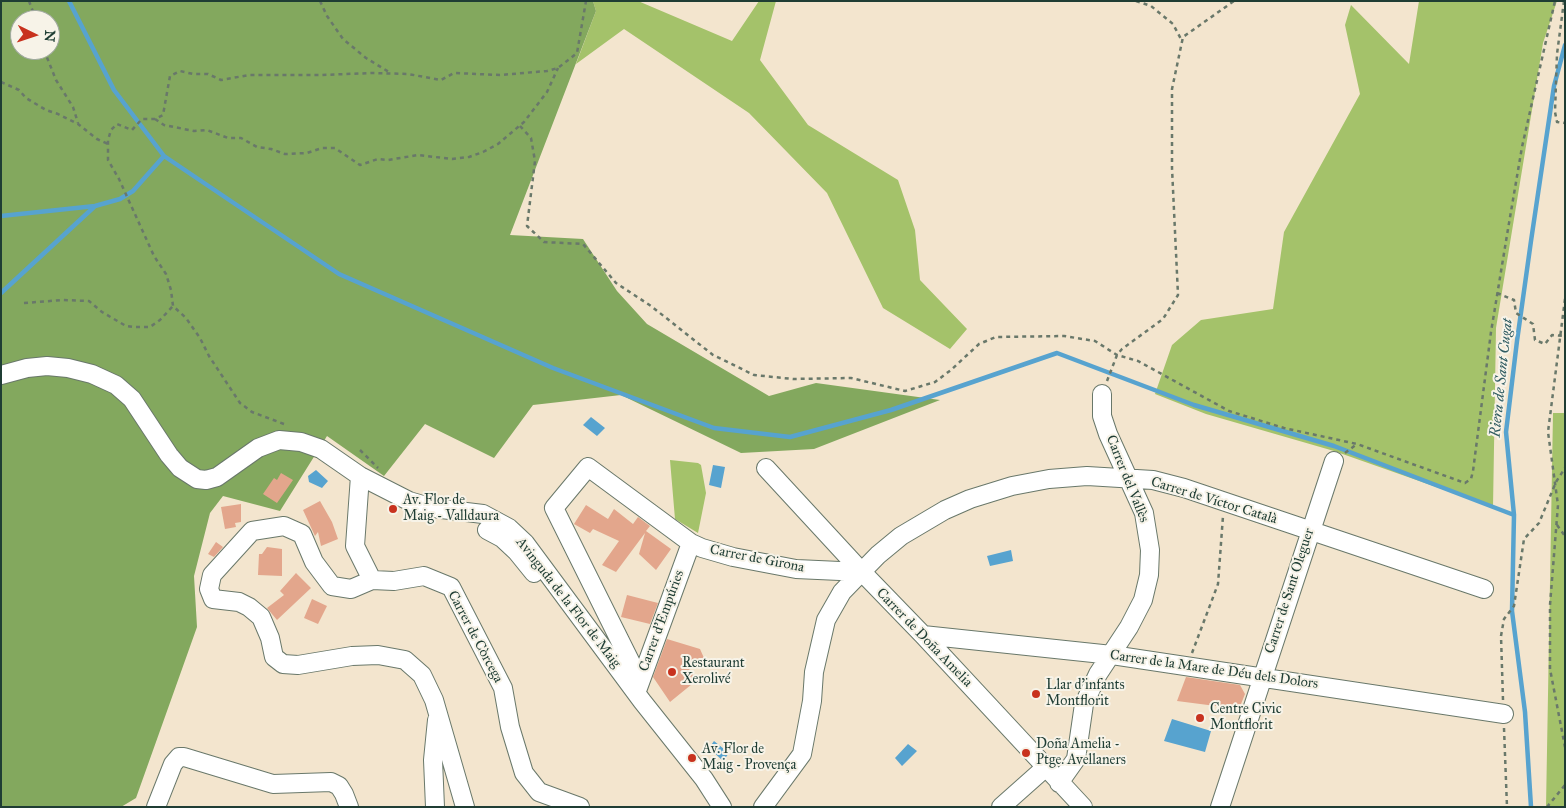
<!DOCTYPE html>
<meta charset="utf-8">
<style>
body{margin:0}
#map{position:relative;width:1566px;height:808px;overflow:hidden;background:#f3e5ce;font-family:"IM FELL Great Primer",serif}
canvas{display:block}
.frame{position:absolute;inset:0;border:2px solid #1f3d34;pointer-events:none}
.north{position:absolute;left:10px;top:10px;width:50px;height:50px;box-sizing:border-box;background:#f7f3e8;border:1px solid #a1aaa0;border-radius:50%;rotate:94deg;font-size:14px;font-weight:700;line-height:20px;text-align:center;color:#1f3d34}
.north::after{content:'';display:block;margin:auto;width:18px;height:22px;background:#c8321e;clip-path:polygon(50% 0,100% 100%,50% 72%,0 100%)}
</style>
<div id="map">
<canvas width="1566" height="808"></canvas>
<div class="frame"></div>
<div class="north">N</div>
</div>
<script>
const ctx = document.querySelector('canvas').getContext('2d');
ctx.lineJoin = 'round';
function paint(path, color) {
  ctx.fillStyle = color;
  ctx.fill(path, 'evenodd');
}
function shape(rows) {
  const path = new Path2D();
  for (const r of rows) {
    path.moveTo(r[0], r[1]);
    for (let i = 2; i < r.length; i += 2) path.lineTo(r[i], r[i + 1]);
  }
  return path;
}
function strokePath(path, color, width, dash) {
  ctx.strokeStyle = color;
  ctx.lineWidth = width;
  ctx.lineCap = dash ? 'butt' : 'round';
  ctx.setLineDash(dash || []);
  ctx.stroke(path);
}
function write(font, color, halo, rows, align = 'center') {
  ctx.font = font + ' "IM FELL Great Primer",serif';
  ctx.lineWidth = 4;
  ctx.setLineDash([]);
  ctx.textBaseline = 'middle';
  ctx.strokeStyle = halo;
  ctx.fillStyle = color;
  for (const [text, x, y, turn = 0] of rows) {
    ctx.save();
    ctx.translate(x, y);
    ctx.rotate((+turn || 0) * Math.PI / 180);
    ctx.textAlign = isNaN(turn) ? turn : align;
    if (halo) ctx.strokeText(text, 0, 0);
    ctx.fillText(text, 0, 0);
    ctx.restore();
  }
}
paint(shape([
 [593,1,638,1,732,41,759,1,776,1,760,60,808,125,898,180,915,230,920,280,967,329,950,349,883,308,827,193,749,113,624,29,576,64,596,11],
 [1419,1,1557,1,1543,43,1496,328,1493,507,1334,451,1206,414,1155,394,1172,345,1201,320,1273,309,1284,232,1360,94,1345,25,1351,5,1409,64],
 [1553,413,1565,413,1565,807,1546,807],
 [670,460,698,463,701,465,706,493,698,533,675,519]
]), '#a4c26a');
paint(shape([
 [1,1,593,1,596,11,510,235,583,239,617,291,647,324,769,396,816,383,940,400,814,449,741,453,621,395,533,405,494,458,425,424,384,476,327,436,280,511,223,496,210,513,194,576,197,627,136,798,121,807,1,807],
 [20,20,50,20,50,50,20,50]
]), '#83a85e');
paint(shape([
 [591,417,605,428,597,436,583,425],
 [713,465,725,467,721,488,709,485],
 [316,470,328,481,322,488,309,482,308,476],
 [1011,550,1013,561,990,566,987,556],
 [1172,719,1211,731,1205,752,1164,741],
 [714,741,729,753,723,761,709,748],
 [908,744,917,751,902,766,895,758]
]), '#57a3cf');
strokePath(shape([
 [69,1,114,90,164,156,339,274,553,368,714,428,790,437,891,410,1057,353,1194,405,1334,446,1514,515],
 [1,216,95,206,120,199,133,191,164,156],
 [1,293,94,207],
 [1531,807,1525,712,1512,611,1514,515,1506,432,1517,341,1531,241,1554,86,1565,45]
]), '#57a3cf', 4.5);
paint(shape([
 [281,473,293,480,277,503,263,494,274,478,277,480],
 [320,501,332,522,338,539,321,546,318,532,315,536,303,510],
 [241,504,241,522,235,523,236,527,225,529,221,507],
 [586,505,608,519,614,509,633,524,638,517,650,526,646,531,671,549,656,570,639,554,645,533,616,572,602,565,619,541,593,529,590,533,574,524],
 [216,542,223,547,214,557,208,554],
 [267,547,282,549,282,576,258,575,259,554,262,554],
 [296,573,311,588,277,620,267,608,284,595,280,591],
 [627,595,658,603,650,624,621,617],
 [312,599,327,606,318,624,304,618],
 [667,639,700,649,704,658,689,669,697,680,670,702,653,677],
 [1186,677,1240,685,1245,694,1239,709,1177,701]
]), '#e3a68c');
const minor = shape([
 [1,375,27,368,47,366,68,368,92,374,116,385,132,399,169,455,180,468,197,479,206,480,217,477,258,448,279,440,301,442,321,449,360,476,409,501,433,508,483,514,509,528,525,543,642,701,704,779,722,807],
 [766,468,862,572,923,635,1083,807],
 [360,476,355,546,372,580,394,581,424,576,451,587,503,688,510,727,524,773,539,792,580,807],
 [487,530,502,538,517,552,534,573],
 [372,580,351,589,332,586,314,562,302,534,284,526,252,531,212,575,209,589,213,599,239,602,249,607,261,617,270,638,274,657,283,664,298,665,352,656,378,655,405,660,422,675,434,700,465,807],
 [923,635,1112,655,1504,714],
 [640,681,554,508,588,467,691,543,702,548,733,557,796,569,862,572],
 [638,688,691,543],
 [1059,783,1076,759,1084,704,1098,674,1129,627,1143,600,1149,575,1150,550,1144,513,1108,434,1102,416,1102,394],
 [156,807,173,764,179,757,184,757,273,784,331,782,339,786,344,794,349,807],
 [435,807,433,760,437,720],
 [763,807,802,754,812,701,814,672,826,620,842,592,878,555,901,536,945,510,970,499,1012,486,1049,479,1087,476,1153,480,1184,488,1484,589],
 [1001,807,1046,767],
 [1220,807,1334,461]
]);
strokePath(minor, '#69786a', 20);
strokePath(shape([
 [29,1,36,20],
 [320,1,327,16,343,39,366,58,389,72],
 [1136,1,1151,6,1173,24,1182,41],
 [1564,1,1557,54,1555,112,1557,122,1565,123],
 [44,50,56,80,73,107,78,123],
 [1,82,19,90,26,98,46,110,58,114,78,124,97,139,108,144],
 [155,119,164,125,194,131,207,130,228,138,241,138,257,147,271,149,285,154,307,153,322,148,335,148,360,165,378,159,388,160,418,155,452,159,469,157,483,152,498,144,524,122,547,92,558,68],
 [520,126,531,138,535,161,527,226,544,242,583,244,616,283,651,306,713,355,754,375,793,379,851,378,905,391,935,382,951,370,979,344,996,337,1064,336,1095,341,1117,355,1138,361,1229,411,1284,428,1357,444,1465,483,1471,479,1473,471,1491,332,1508,229,1522,147,1555,1],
 [1497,293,1514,300,1516,313,1533,324,1535,340,1545,344,1552,335,1565,336],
 [1565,299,1548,432,1558,505,1550,605,1550,669,1565,747],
 [24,303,63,300,89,301,102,312,126,326,134,327,150,327,160,320,173,306],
 [1107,381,1117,355,1122,349,1163,319,1178,295,1172,168,1172,89,1183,37,1234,1],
 [284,424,252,412,240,403,209,356,200,338,186,318,173,306,171,290,166,274,154,256,119,179,108,160,108,140,111,130,117,124,132,130,142,119,155,119,163,115,170,76,180,71,193,74,208,74,221,80,249,75,322,75,372,73,408,74,441,80,454,73,500,75,547,71,558,68,577,53,586,1],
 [360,450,378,468],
 [1345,453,1357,444],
 [1557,525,1565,536],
 [1192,653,1218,584,1223,516],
 [1503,700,1501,636,1504,619,1514,606,1524,539,1539,523,1556,482,1565,468],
 [1504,728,1507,807],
 [1547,807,1565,785]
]), '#69786a', 2.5, [4, 4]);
strokePath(minor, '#fff', 18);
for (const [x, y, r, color] of [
 [393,509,5,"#c8321e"],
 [672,672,5,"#c8321e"],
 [1036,694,5,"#c8321e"],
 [1200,718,5,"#c8321e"],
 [1026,753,5,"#c8321e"],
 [692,758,5,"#c8321e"]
]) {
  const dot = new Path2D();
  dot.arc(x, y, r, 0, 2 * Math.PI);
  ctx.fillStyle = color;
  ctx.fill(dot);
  strokePath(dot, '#f7f3e8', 2);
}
write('14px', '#1f3d34', '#f7f3e8', [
 ["Carrer del Vallès",1127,479,68],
 ["Carrer de Víctor Català",1214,501,17],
 ["Carrer de Girona",757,559,11],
 ["Carrer de Sant Oleguer",1290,591,-72],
 ["Avinguda de la Flor de Maig",568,603,52],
 ["Carrer d'Empúries",662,621,-70],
 ["Carrer de Còrcega",475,637,62],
 ["Carrer de Doña Amelia",924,638,46],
 ["Carrer de la Mare de Déu dels Dolors",1214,670,8]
]);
write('14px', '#1f3d34', '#f7f3e8', [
 ["Av. Flor de",403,501],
 ["Maig - Valldaura",403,517],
 ["Restaurant",682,664],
 ["Xerolivé",682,680],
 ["Llar d'infants",1046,686],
 ["Montflorit",1046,702],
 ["Centre Civic",1210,710],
 ["Montflorit",1210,726],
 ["Doña Amelia -",1036,745],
 ["Ptge. Avellaners",1036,761],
 ["Av. Flor de",702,750],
 ["Maig - Provença",702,766]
], 'left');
write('italic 15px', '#305c62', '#f7f3e8', [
 ["Riera de Sant Cugat",1502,378,-84]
]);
</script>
